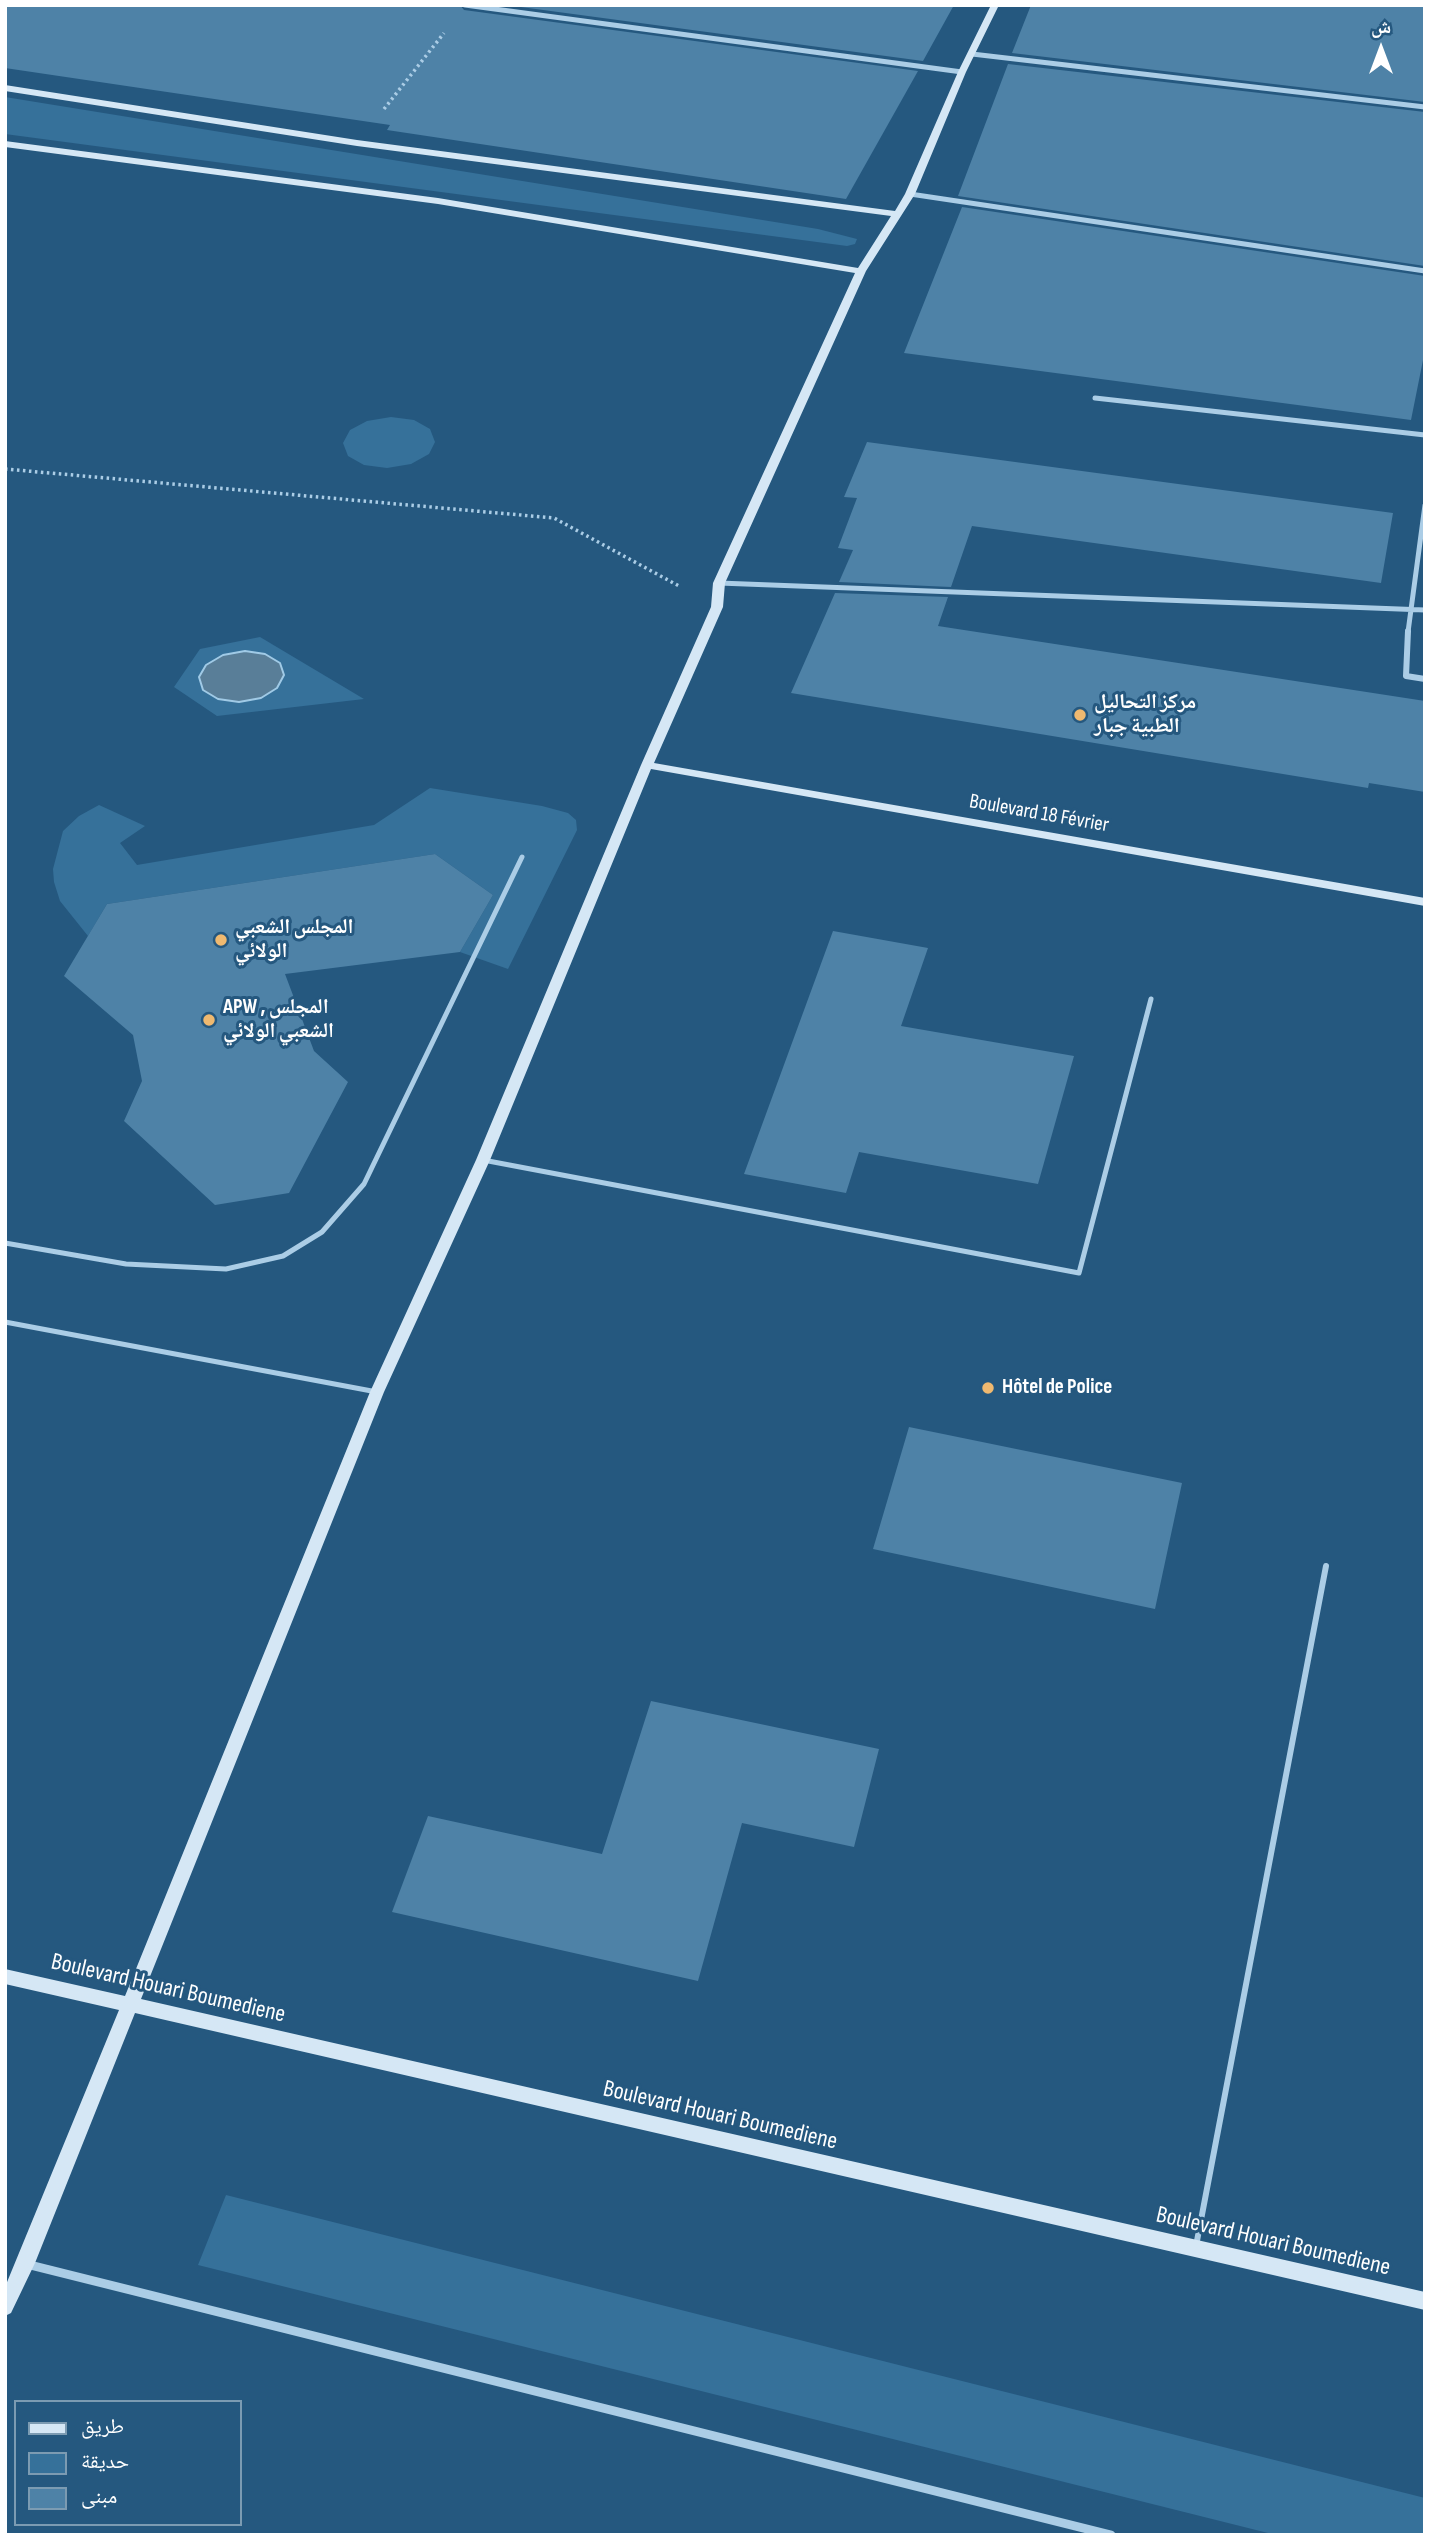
<!DOCTYPE html>
<meta charset="utf-8">
<style>
body{margin:0}
#map{position:relative;width:1430px;height:2540px;overflow:hidden;background:#25587f;font-family:"Sofia Sans Condensed","Noto Naskh Arabic",sans-serif}
canvas{display:block}
.frame{position:absolute;inset:0;border:7px solid #fff;pointer-events:none}
.legend{position:absolute;left:14px;top:2400px;width:228px;height:126px;box-sizing:border-box;background:#25587f;border:2px solid #7c9bb2;margin:0;padding:9px 12px;list-style:none;font-size:21px;color:#fff}
.legend li{display:flex;align-items:center;gap:14px;height:35px}
.legend b{width:35px;border:2px solid #7c9bb2}
.north{position:absolute;left:1346px;top:14px;width:70px;height:70px;-webkit-text-stroke:5px #25587f;paint-order:stroke;rotate:0deg;font-size:19px;font-weight:700;line-height:28px;text-align:center;color:#fff}
.north::after{content:'';display:block;margin:auto;width:24px;height:32px;background:#fff;clip-path:polygon(50% 0,100% 100%,50% 72%,0 100%)}
</style>
<div id="map">
<canvas width="1430" height="2540"></canvas>
<div class="frame"></div>
<ul class="legend">
<li><b style="height:9px;background:#d5e7f5"></b>طريق</li>
<li><b style="height:19px;background:#36719a"></b>حديقة</li>
<li><b style="height:19px;background:#4e82a7"></b>مبنى</li>
</ul>
<div class="north">ش</div>
</div>
<script>
const ctx = document.querySelector('canvas').getContext('2d');
ctx.lineJoin = 'round';
function paint(path, color) {
  ctx.fillStyle = color;
  ctx.fill(path, 'evenodd');
}
function shape(rows) {
  const path = new Path2D();
  for (const r of rows) {
    path.moveTo(r[0], r[1]);
    for (let i = 2; i < r.length; i += 2) path.lineTo(r[i], r[i + 1]);
  }
  return path;
}
function strokePath(path, color, width, dash) {
  ctx.strokeStyle = color;
  ctx.lineWidth = width;
  ctx.lineCap = dash ? 'butt' : 'round';
  ctx.setLineDash(dash || []);
  ctx.stroke(path);
}
function write(font, color, halo, rows, align = 'center') {
  ctx.font = font + ' "Sofia Sans Condensed","Noto Naskh Arabic",sans-serif';
  ctx.lineWidth = 6;
  ctx.setLineDash([]);
  ctx.textBaseline = 'middle';
  ctx.strokeStyle = halo;
  ctx.fillStyle = color;
  for (const [text, x, y, turn = 0] of rows) {
    ctx.save();
    ctx.translate(x, y);
    ctx.rotate((+turn || 0) * Math.PI / 180);
    ctx.textAlign = isNaN(turn) ? turn : align;
    if (halo) ctx.strokeText(text, 0, 0);
    ctx.fillText(text, 0, 0);
    ctx.restore();
  }
}
paint(shape([
 [5,97,818,229,857,239,855,244,847,246,5,134],
 [391,417,414,420,430,429,435,442,429,454,411,464,387,468,364,465,348,456,343,443,350,430,367,421],
 [260,637,364,699,217,716,174,687,200,649],
 [430,788,542,806,568,813,576,820,577,830,508,969,460,952,493,895,435,854,107,904,88,936,60,901,54,882,53,869,63,831,79,816,99,805,145,826,120,843,137,865,374,825],
 [226,2195,1425,2498,1425,2535,1276,2535,198,2265]
]), '#36719a');
const water = shape([
 [245,651,265,654,280,663,284,675,277,688,261,698,239,702,218,699,203,690,199,677,206,665,223,655,245,651]
]);
paint(water, '#597e98');
strokePath(water, '#a0cae6', 2);
paint(shape([
 [5,5,460,5,464,10,918,71,846,199,387,130,390,125,5,68],
 [506,5,954,5,923,61],
 [1031,5,1425,5,1425,102,1012,53],
 [1008,64,1425,112,1425,266,958,196],
 [962,207,1425,276,1425,350,1411,420,904,353],
 [867,442,1393,513,1381,583,972,526,951,587,839,582,853,550,838,548,857,498,844,497],
 [835,593,948,597,938,626,1425,701,1425,792,1369,783,1368,788,791,693],
 [435,854,493,895,460,952,285,974,314,1051,348,1082,289,1193,215,1205,124,1121,142,1081,133,1035,64,976,107,904],
 [833,931,928,948,901,1026,1074,1056,1038,1184,859,1152,846,1193,744,1174],
 [909,1427,1182,1483,1155,1609,873,1549],
 [651,1701,879,1749,854,1847,742,1823,698,1981,392,1912,428,1816,602,1854]
]), '#4e82a7');
strokePath(shape([
 [384,109,444,33],
 [5,469,554,518,679,586]
]), '#abcde6', 3.5, [2.5, 3.5]);
strokePath(shape([
 [483,1160,1079,1273,1151,999],
 [5,1243,126,1264,226,1269,283,1256,322,1232,364,1184,522,857],
 [5,1322,377,1392]
]), '#abcde6', 5);
strokePath(shape([
 [1196,2246,1326,1566]
]), '#abcde6', 6);
strokePath(shape([
 [465,5,962,72],
 [972,54,1425,107],
 [910,194,1425,271],
 [1095,398,1425,435],
 [719,583,1425,610],
 [1408,632,1425,505]
]), '#abcde6', 5);
strokePath(shape([
 [1408,631,1406,676,1425,679]
]), '#abcde6', 6);
strokePath(shape([
 [26,2264,1111,2535]
]), '#abcde6', 9);
paint(shape([
 [991,5,999,5,966,72,915,194,866,271,725,583,723,607,654,763,1425,898,1425,906,651,769,490,1160,384,1392,141,1999,1425,2292,1425,2310,135,2013,35,2263,11,2313,5,2316,5,2287,119,2010,5,1984,5,1969,125,1996,370,1392,476,1160,641,765,711,607,713,583,855,273,438,204,5,147,5,141,438,198,858,268,891,216,357,146,5,91,5,85,357,140,895,211,905,194,958,72,991,5]
]), '#d5e7f5');
for (const [x, y, r, color] of [
 [1080,715,7,"#efb970"],
 [221,940,7,"#efb970"],
 [209,1020,7,"#efb970"],
 [988,1388,7,"#efb970"]
]) {
  const dot = new Path2D();
  dot.arc(x, y, r, 0, 2 * Math.PI);
  ctx.fillStyle = color;
  ctx.fill(dot);
  strokePath(dot, '#25587f', 2.5);
}
write('bold 21px', '#fff', '#25587f', [
 ["مركز التحاليل",1094,703],
 ["الطبية جبار",1094,727],
 ["المجلس الشعبي",235,928],
 ["الولائي",235,952],
 ["APW , المجلس",223,1008],
 ["الشعبي الولائي",223,1032],
 ["Hôtel de Police",1002,1388]
], 'left');
write('21px', '#fff', '#25587f', [
 ["Boulevard 18 Février",1039,814,10]
]);
write('24px', '#fff', '#25587f', [
 ["Boulevard Houari Boumediene",168,1989,13],
 ["Boulevard Houari Boumediene",720,2116,13],
 ["Boulevard Houari Boumediene",1273,2242,13]
]);
</script>
